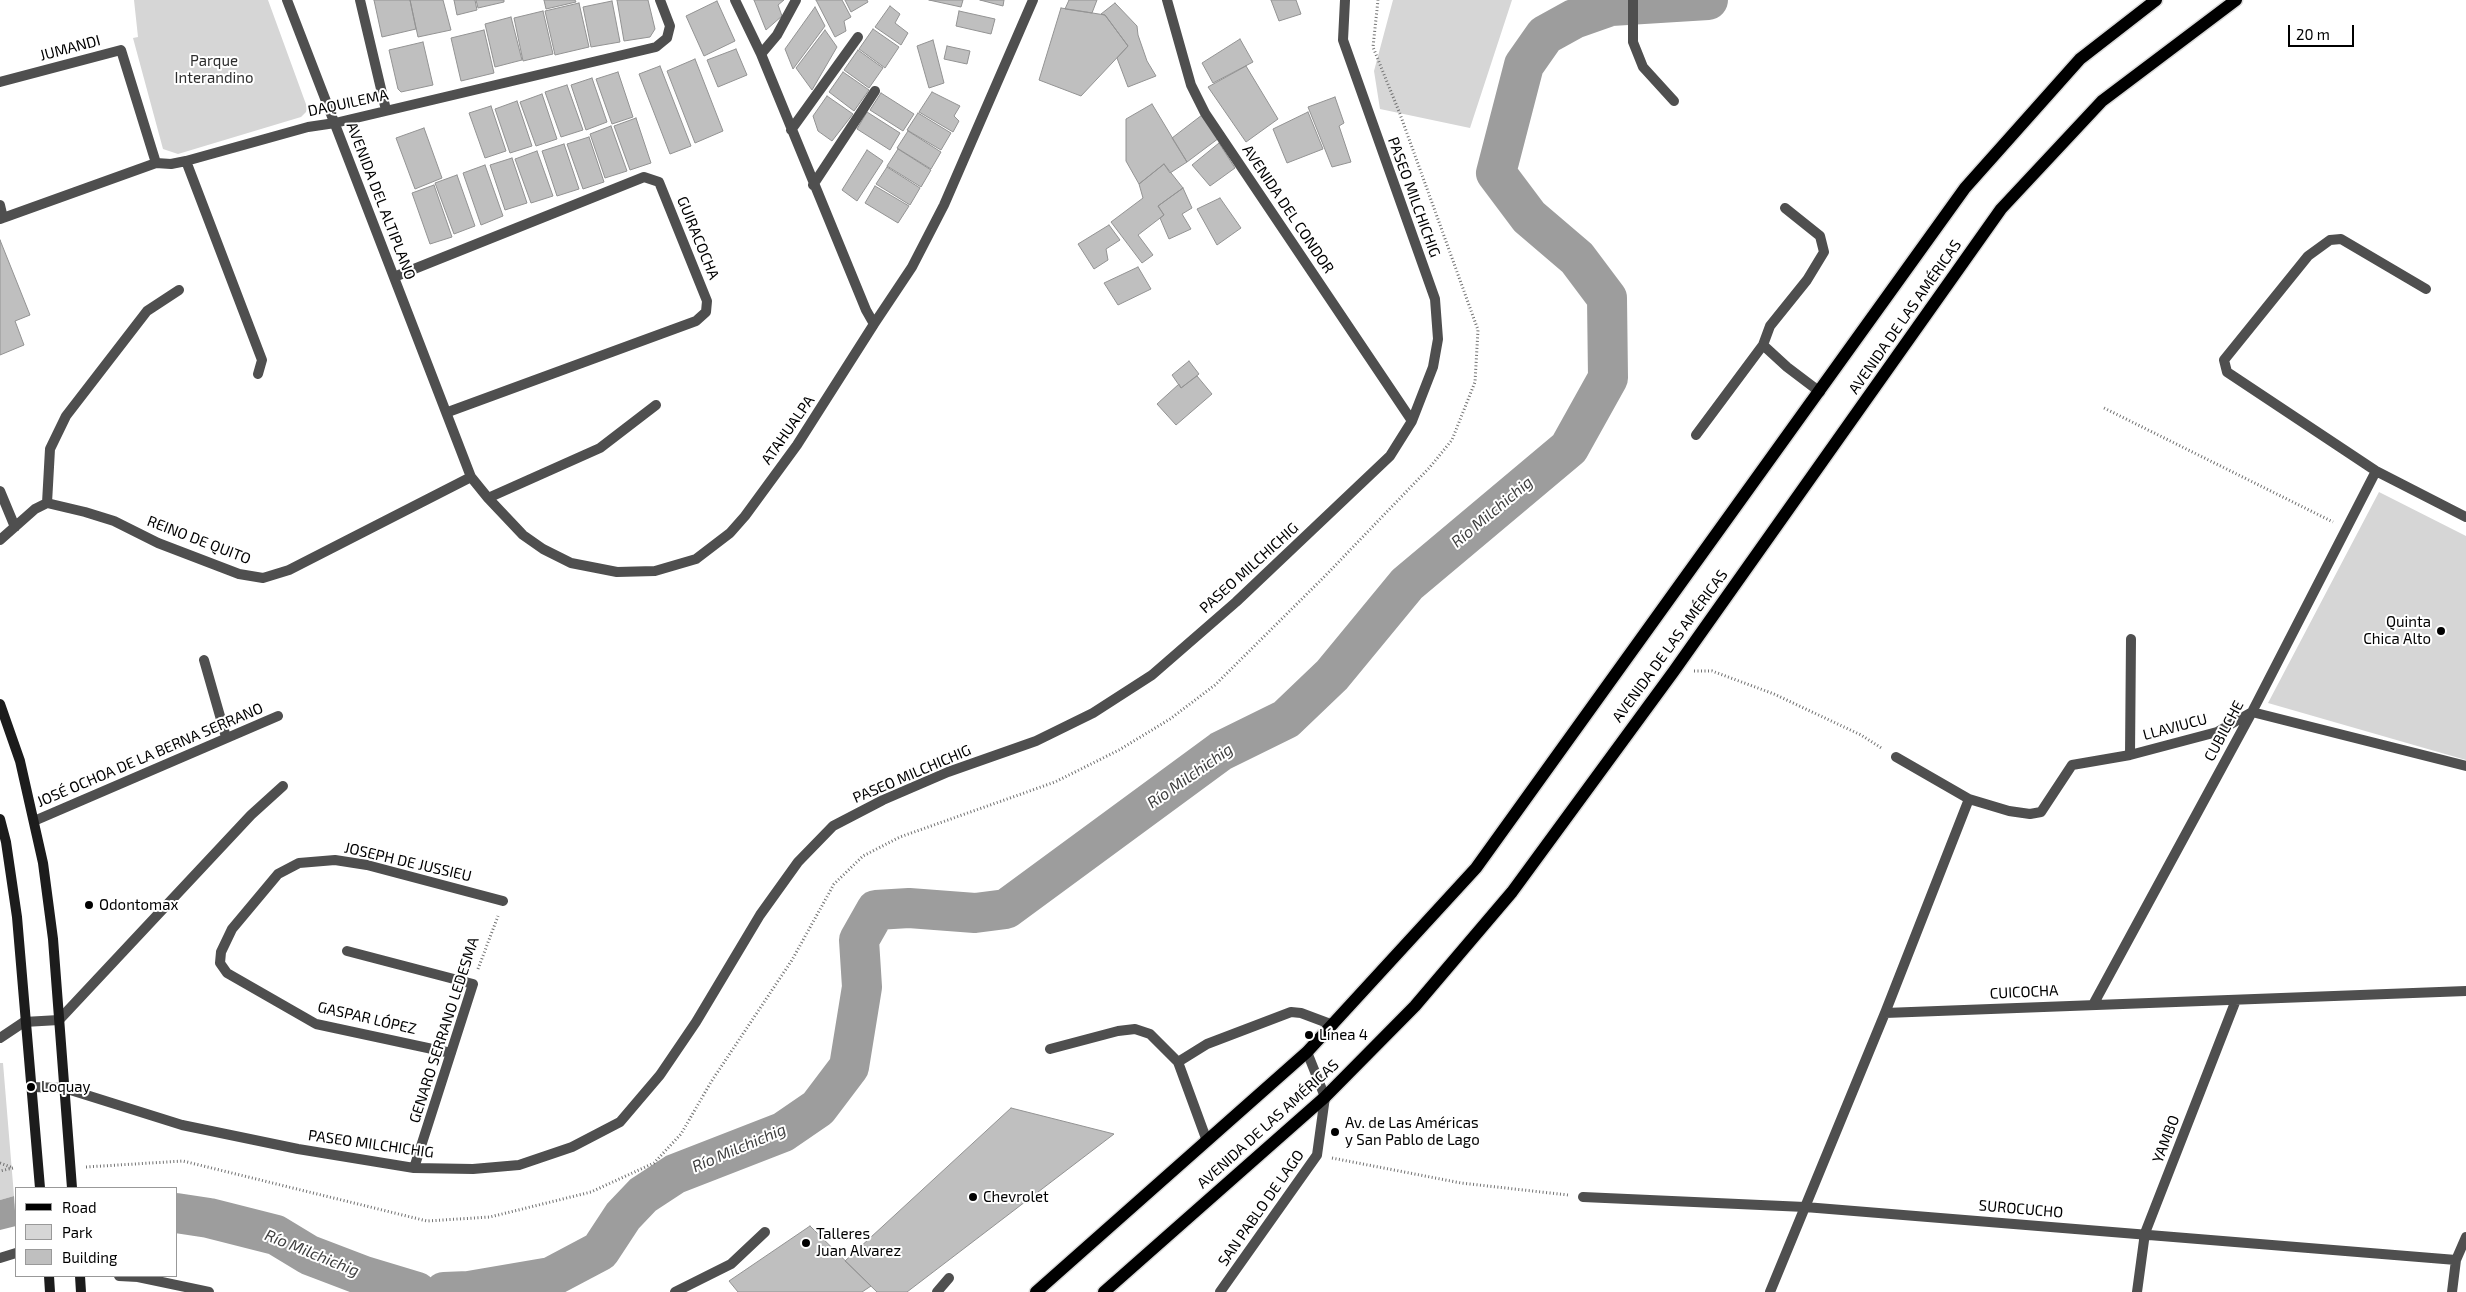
<!DOCTYPE html>
<meta charset="utf-8">
<style>
body{margin:0}
#map{position:relative;width:2466px;height:1292px;overflow:hidden;background:#fff;font-family:"Exo 2",sans-serif}
canvas{display:block}
.legend{position:absolute;left:15px;top:1187px;width:162px;height:90px;box-sizing:border-box;background:#fff;border:1px solid #999;margin:0;padding:6px 9px;list-style:none;font-size:15px;color:#000}
.legend li{display:flex;align-items:center;gap:10px;height:25px}
.legend b{width:25px;border:1px solid #999}
.scale{position:absolute;left:2288px;top:25px;width:66px;height:22px;box-sizing:border-box;border:2px solid #000;border-top:0;padding-left:6px;font-size:15px;line-height:18px;white-space:nowrap;color:#000;-webkit-text-stroke:4px #fff;paint-order:stroke}
</style>
<div id="map">
<canvas width="2466" height="1292"></canvas>
<ul class="legend">
<li><b style="height:6px;background:#000"></b>Road</li>
<li><b style="height:14px;background:#d6d6d6"></b>Park</li>
<li><b style="height:14px;background:#bfbfbf"></b>Building</li>
</ul>
<div class="scale">20 m</div>
</div>
<script>
const ctx = document.querySelector('canvas').getContext('2d');
ctx.lineJoin = 'round';
function paint(path, color) {
  ctx.fillStyle = color;
  ctx.fill(path, 'evenodd');
}
function shape(rows) {
  const path = new Path2D();
  for (const r of rows) {
    path.moveTo(r[0], r[1]);
    for (let i = 2; i < r.length; i += 2) path.lineTo(r[i], r[i + 1]);
  }
  return path;
}
function strokePath(path, color, width, dash) {
  ctx.strokeStyle = color;
  ctx.lineWidth = width;
  ctx.lineCap = dash ? 'butt' : 'round';
  ctx.setLineDash(dash || []);
  ctx.stroke(path);
}
function write(font, color, halo, rows, align = 'center') {
  ctx.font = font + ' "Exo 2",sans-serif';
  ctx.lineWidth = 4;
  ctx.setLineDash([]);
  ctx.textBaseline = 'middle';
  ctx.strokeStyle = halo;
  ctx.fillStyle = color;
  for (const [text, x, y, turn = 0] of rows) {
    ctx.save();
    ctx.translate(x, y);
    ctx.rotate((+turn || 0) * Math.PI / 180);
    ctx.textAlign = isNaN(turn) ? turn : align;
    if (halo) ctx.strokeText(text, 0, 0);
    ctx.fillText(text, 0, 0);
    ctx.restore();
  }
}
paint(shape([
 [134,0,268,0,307,107,306,112,301,117,178,154,163,149,133,38,138,37],
 [1393,0,1512,0,1470,128,1380,109,1374,71],
 [2379,492,2466,536,2466,760,2268,703],
 [0,1063,3,1063,14,1196,0,1200]
]), '#d6d6d6');
paint(shape([
 [14,1196,16,1226,0,1230,0,1200]
]), '#9d9d9d');
strokePath(shape([
 [176,1213,209,1218,276,1235,309,1255,364,1276,417,1292],
 [444,1292,469,1291,551,1277,600,1251,623,1216,643,1195,675,1174,783,1132,818,1108,849,1067,862,987,859,940,876,910,909,908,975,913,1006,909,1221,751,1286,719,1332,675,1407,584,1569,448,1608,378,1607,298,1577,258,1529,217,1496,173,1524,65,1545,35,1574,19,1611,6,1708,0]
]), '#9d9d9d', 40);
const building = shape([
 [374,0,410,0,416,29,382,37,374,0],
 [410,0,443,0,451,30,418,37,410,0],
 [454,0,475,0,477,10,457,15,454,0],
 [476,0,504,0,504,2,478,8,476,0],
 [544,0,575,0,576,2,546,9,544,0],
 [617,0,648,0,655,29,650,37,624,41,617,0],
 [754,0,784,0,778,5,782,16,766,30,754,0],
 [816,0,842,0,851,17,844,21,846,31,835,37,816,0],
 [845,0,867,0,868,2,851,12,845,0],
 [929,0,963,0,961,7,929,0],
 [980,0,1004,0,1003,6,980,0],
 [1069,0,1097,0,1092,13,1065,9,1069,0],
 [1271,0,1296,0,1301,14,1279,21,1271,0],
 [612,1,620,42,591,47,583,7,612,1],
 [717,1,735,41,704,56,686,16,717,1],
 [579,3,589,47,555,55,545,11,579,3],
 [1115,3,1137,26,1138,35,1147,61,1156,76,1128,87,1117,58,1128,46,1105,15,1101,14,1115,3],
 [890,6,900,14,895,23,908,33,901,45,875,27,890,6],
 [815,7,825,26,793,69,785,49,815,7],
 [1061,8,1105,15,1128,46,1081,96,1039,80,1061,8],
 [543,11,553,54,523,61,514,18,543,11],
 [959,11,995,19,991,34,956,26,959,11],
 [511,17,522,60,495,67,485,24,511,17],
 [873,29,899,47,885,68,859,49,873,29],
 [484,30,494,73,461,81,451,38,484,30],
 [825,30,837,47,812,90,796,68,825,30],
 [1240,39,1253,62,1213,83,1202,63,1240,39],
 [933,40,944,83,929,88,917,46,933,40],
 [423,42,433,85,401,92,398,89,389,50,423,42],
 [947,46,970,51,967,64,944,59,947,46],
 [736,49,747,75,718,87,707,60,736,49],
 [858,50,883,68,869,88,844,70,858,50],
 [695,59,723,131,695,143,667,71,695,59],
 [660,66,691,146,670,154,639,74,660,66],
 [1246,66,1278,119,1246,142,1208,87,1246,66],
 [618,72,633,117,612,124,596,79,618,72],
 [843,72,869,90,854,111,829,92,843,72],
 [592,78,607,122,586,130,571,85,592,78],
 [567,85,583,130,561,137,545,92,567,85],
 [932,92,960,106,954,116,959,121,953,132,919,112,932,92],
 [881,93,914,114,903,131,870,110,881,93],
 [542,94,557,139,536,146,520,102,542,94],
 [827,96,853,114,832,141,818,131,813,116,827,96],
 [1335,97,1344,123,1339,126,1351,162,1332,167,1308,107,1335,97],
 [517,101,532,146,510,153,495,109,517,101],
 [1152,104,1187,162,1170,173,1164,164,1139,184,1126,161,1126,119,1152,104],
 [491,106,506,151,485,158,469,113,491,106],
 [867,112,900,133,890,150,857,129,867,112],
 [1308,112,1323,149,1287,163,1273,129,1308,112],
 [918,113,951,133,941,150,907,130,918,113],
 [1202,115,1219,138,1187,162,1172,138,1202,115],
 [636,118,651,163,630,170,614,126,636,118],
 [611,126,627,171,605,178,590,134,611,126],
 [424,128,442,178,415,189,396,138,424,128],
 [908,131,941,152,931,169,897,148,908,131],
 [589,137,604,182,583,189,567,144,589,137],
 [1219,143,1235,168,1210,186,1192,165,1219,143],
 [564,144,579,189,557,196,542,151,564,144],
 [898,149,931,170,921,187,887,166,898,149],
 [867,150,883,161,857,201,842,190,867,150],
 [537,151,553,196,531,203,515,159,537,151],
 [512,158,527,203,505,210,490,165,512,158],
 [1164,164,1183,188,1158,206,1164,215,1138,235,1153,255,1142,263,1111,222,1143,198,1139,184,1164,164],
 [485,165,503,216,481,225,463,173,485,165],
 [887,167,920,188,910,205,876,184,887,167],
 [457,175,475,226,454,234,435,183,457,175],
 [434,185,452,237,430,244,412,193,434,185],
 [875,186,909,206,898,223,865,203,875,186],
 [1183,188,1192,208,1182,214,1191,229,1169,239,1160,218,1164,215,1158,206,1183,188],
 [1220,198,1241,228,1217,245,1197,209,1220,198],
 [1109,225,1120,240,1106,249,1108,260,1094,269,1078,244,1109,225],
 [0,240,30,315,15,321,24,345,0,355,0,240],
 [1138,267,1151,289,1118,305,1104,283,1138,267],
 [1189,361,1199,374,1181,388,1172,375,1189,361],
 [1197,376,1212,394,1176,425,1157,404,1179,384,1181,388,1197,376],
 [1011,1108,1114,1134,907,1292,877,1292,845,1261,1011,1108],
 [810,1226,871,1286,862,1292,738,1292,729,1281,810,1226]
]);
paint(building, '#bfbfbf');
strokePath(building, '#939393', 1);
const primary = shape([
 [1036,1292,1307,1052,1476,868,1965,188,2080,59,2156,0],
 [1104,1292,1325,1097,1415,1006,1512,892,1674,671,2001,209,2102,101,2236,0]
]);
strokePath(primary, '#dbdbdb', 15);
strokePath(shape([
 [2104,408,2333,522],
 [1694,671,1712,671,1774,694,1861,735,1883,749],
 [478,969,498,916],
 [1332,1158,1461,1183,1568,1195],
 [0,1163,13,1168,0,1171],
 [86,1167,183,1161,427,1221,490,1217,591,1192,654,1163,681,1134,711,1082,792,960,834,884,863,856,900,837,1055,782,1119,750,1170,719,1215,685,1326,575,1430,467,1452,440,1475,382,1478,330,1400,114,1373,47,1378,0]
]), '#717171', 3, [1, 2.5]);
strokePath(shape([
 [1633,0,1633,42,1643,67,1674,101],
 [1785,208,1820,236,1824,252,1807,280,1770,326,1763,345,1787,367,1820,392],
 [1696,435,1763,345],
 [1050,1049,1118,1031,1135,1029,1150,1034,1178,1062,1207,1141],
 [1178,1062,1207,1044,1291,1012,1301,1013,1333,1025],
 [119,1276,138,1277,209,1292],
 [675,1292,731,1264,765,1232],
 [937,1292,949,1278]
]), '#4f4f4f', 10);
strokePath(shape([
 [287,0,471,477,488,498,523,535,543,549,571,563,617,572,655,571,696,559,730,533,745,516,797,445,874,324,866,310,761,54,735,0],
 [360,0,386,110],
 [1167,0,1191,85,1205,113,1412,421],
 [761,54,777,35,796,0],
 [0,82,121,50,156,163],
 [791,130,858,37],
 [186,161,262,360,258,374],
 [813,185,875,91],
 [0,205,3,218],
 [0,219,156,163,171,164,186,161,308,127,335,123,656,47,667,38,670,26,660,0],
 [394,277,644,177,659,182,707,301,706,312,696,321,448,412],
 [2426,289,2341,239,2330,240,2308,256,2224,360,2227,372,2376,471,2466,517],
 [874,324,912,267,944,205,1033,0],
 [0,491,15,527],
 [488,498,600,448,656,405],
 [47,503,50,449,66,416,147,311,179,290],
 [0,540,35,509,47,503,85,512,114,521,158,543,239,574,263,578,289,570,471,477],
 [204,660,226,737],
 [2130,755,2131,639],
 [1896,757,1969,799],
 [34,821,278,716],
 [347,951,473,984,414,1168],
 [2094,1003,2252,712,2376,471],
 [1885,1013,2466,991],
 [0,1038,24,1022,59,1020,251,815,283,786],
 [451,1053,316,1024,227,973,220,963,221,952,232,929,278,874,299,863,335,860,367,865,503,901],
 [31,1087,64,1088,182,1125,298,1149,414,1168,473,1169,519,1165,572,1147,620,1122,660,1075,696,1022,760,915,798,862,833,826,883,800,948,772,1036,741,1093,713,1152,675,1236,602,1390,456,1412,421,1433,367,1438,339,1435,299,1343,40,1345,0],
 [1583,1197,1805,1207,2456,1260],
 [0,1258,16,1253],
 [1220,1292,1317,1155,1325,1097,1307,1052],
 [1770,1292,1885,1013,1969,799,2009,811,2030,814,2041,812,2072,765,2130,755,2217,732,2252,712,2466,766],
 [2137,1292,2145,1233,2236,1000],
 [2452,1292,2456,1260,2466,1237]
]), '#4f4f4f', 10);
strokePath(shape([
 [0,704,20,761,43,863,53,939,72,1188],
 [0,819,6,842,17,917,40,1188],
 [49,1276,50,1292],
 [80,1276,81,1292]
]), '#1c1c1c', 10);
strokePath(primary, '#000', 12);
for (const [x, y, r, color] of [
 [2441,631,5,"#000"],
 [89,905,5,"#000"],
 [1309,1035,5,"#000"],
 [31,1087,5,"#000"],
 [1335,1132,5,"#000"],
 [973,1197,5,"#000"],
 [806,1243,5,"#000"]
]) {
  const dot = new Path2D();
  dot.arc(x, y, r, 0, 2 * Math.PI);
  ctx.fillStyle = color;
  ctx.fill(dot);
  strokePath(dot, '#fff', 2);
}
write('15px', '#000', '#fff', [
 ["JUMANDI",70,48,-15],
 ["DAQUILEMA",348,103,-12],
 ["PASEO MILCHICHIG",1414,197,70],
 ["AVENIDA DEL ALTIPLANO",381,201,69],
 ["AVENIDA DEL CONDOR",1288,209,56],
 ["GUIRACOCHA",698,238,68],
 ["AVENIDA DE LAS AMÉRICAS",1905,317,-55],
 ["ATAHUALPA",788,430,-55],
 ["REINO DE QUITO",199,540,21],
 ["PASEO MILCHICHIG",1249,568,-42],
 ["AVENIDA DE LAS AMÉRICAS",1670,646,-54],
 ["LLAVIUCU",2175,727,-15],
 ["CUBILCHE",2224,731,-62],
 ["JOSÉ OCHOA DE LA BERNA SERRANO",150,755,-23],
 ["PASEO MILCHICHIG",912,774,-23],
 ["JOSEPH DE JUSSIEU",408,862,13],
 ["CUICOCHA",2024,992,-3],
 ["GASPAR LÓPEZ",367,1018,13],
 ["GENARO SERRANO LEDESMA",444,1030,-72],
 ["AVENIDA DE LAS AMÉRICAS",1268,1124,-42],
 ["YAMBO",2166,1139,-69],
 ["PASEO MILCHICHIG",371,1144,8],
 ["SAN PABLO DE LAGO",1261,1208,-55],
 ["SUROCUCHO",2021,1209,5]
]);
write('15px', '#2d2d2d', '#fff', [
 ["Parque",214,61],
 ["Interandino",214,78]
]);
write('15px', '#000', '#fff', [
 ["Quinta",2431,622,"right"],
 ["Chica Alto",2431,639,"right"],
 ["Odontomax",99,905],
 ["Línea 4",1319,1035],
 ["Loquay",41,1087],
 ["Av. de Las Américas",1345,1123],
 ["y San Pablo de Lago",1345,1140],
 ["Chevrolet",983,1197],
 ["Talleres",816,1234],
 ["Juan Alvarez",816,1251]
], 'left');
write('italic 16px', '#3e3e3e', '#fff', [
 ["Río Milchichig",1492,512,-40],
 ["Río Milchichig",1190,776,-35],
 ["Río Milchichig",739,1148,-23],
 ["Río Milchichig",312,1253,22]
]);
</script>
